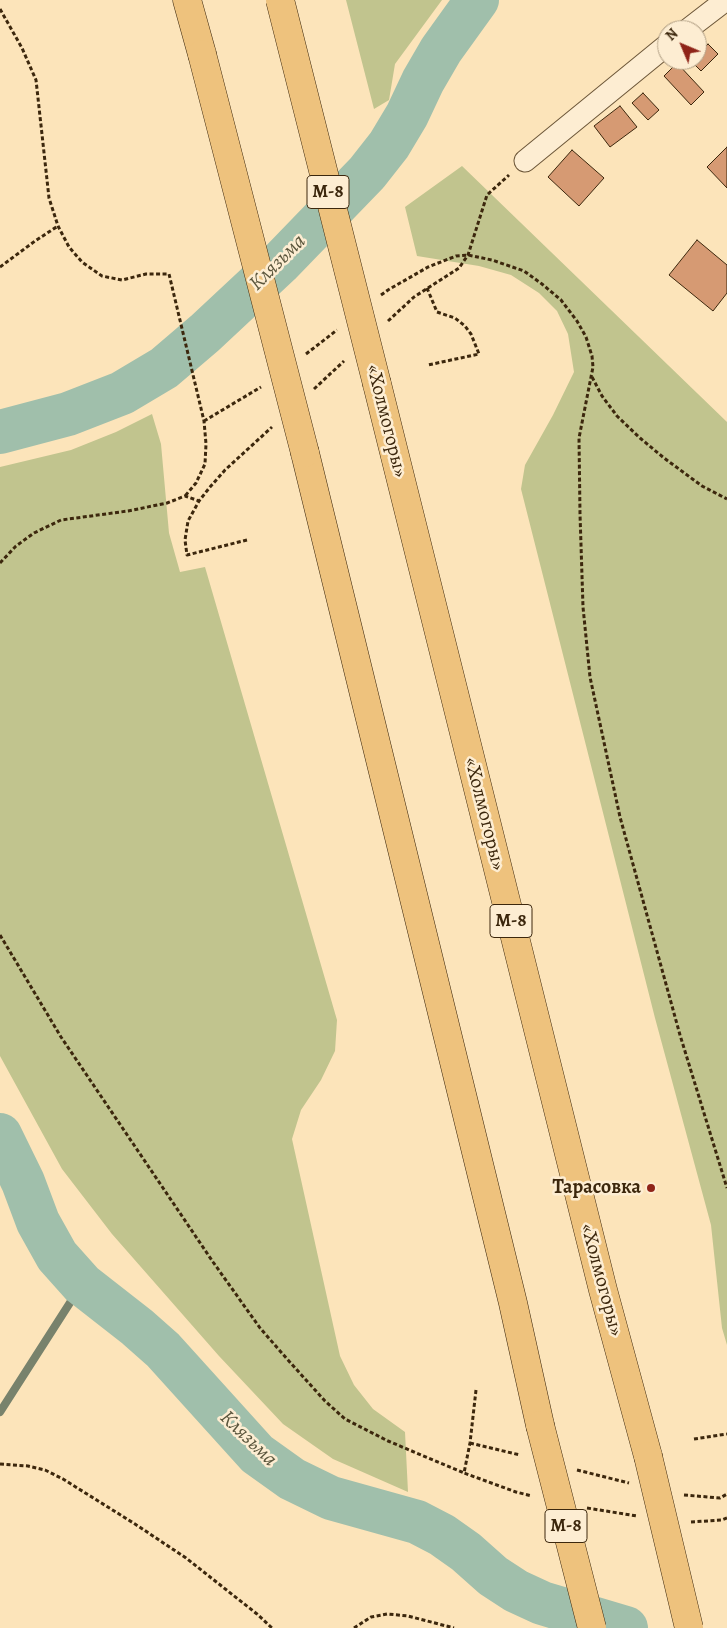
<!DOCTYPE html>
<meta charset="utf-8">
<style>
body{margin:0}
#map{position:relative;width:727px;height:1628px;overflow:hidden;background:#fce4ba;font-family:Alegreya,serif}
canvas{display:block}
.north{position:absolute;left:657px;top:20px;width:50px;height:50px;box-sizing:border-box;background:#fdedd2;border:1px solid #b09e83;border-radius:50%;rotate:315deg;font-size:14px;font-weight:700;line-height:20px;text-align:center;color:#3c270d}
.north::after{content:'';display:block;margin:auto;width:18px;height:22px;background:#8f2418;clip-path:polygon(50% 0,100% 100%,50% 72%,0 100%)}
</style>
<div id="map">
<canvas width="727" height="1628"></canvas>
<div class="north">N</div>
</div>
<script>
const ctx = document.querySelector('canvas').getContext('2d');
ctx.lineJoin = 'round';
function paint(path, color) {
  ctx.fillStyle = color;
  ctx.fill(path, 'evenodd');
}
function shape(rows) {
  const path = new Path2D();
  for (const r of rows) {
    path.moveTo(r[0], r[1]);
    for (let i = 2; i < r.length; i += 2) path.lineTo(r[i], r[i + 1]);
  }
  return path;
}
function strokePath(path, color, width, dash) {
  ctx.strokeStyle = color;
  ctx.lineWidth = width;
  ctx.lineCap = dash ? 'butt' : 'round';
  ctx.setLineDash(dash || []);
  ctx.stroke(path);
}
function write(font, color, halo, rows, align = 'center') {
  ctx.font = font + ' Alegreya,serif';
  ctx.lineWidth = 5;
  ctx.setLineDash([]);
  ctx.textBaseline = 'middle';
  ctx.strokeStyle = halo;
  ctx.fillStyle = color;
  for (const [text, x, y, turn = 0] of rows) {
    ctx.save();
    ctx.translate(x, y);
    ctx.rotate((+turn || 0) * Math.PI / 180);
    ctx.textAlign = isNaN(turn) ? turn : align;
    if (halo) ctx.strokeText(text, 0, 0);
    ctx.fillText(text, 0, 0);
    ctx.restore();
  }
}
paint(shape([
 [346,0,442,0,395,64,389,100,374,109],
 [462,166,727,422,727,1345,722,1328,711,1225,655,1018,521,489,525,465,553,415,574,372,568,334,557,311,539,293,511,275,479,266,417,256,405,207],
 [152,414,161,444,169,533,180,572,205,567,337,1020,335,1051,321,1080,301,1110,292,1139,340,1356,354,1385,373,1409,405,1432,408,1492,333,1459,283,1424,219,1356,112,1234,62,1169,0,1056,0,467,71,450,116,432]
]), '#c1c48e');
strokePath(shape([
 [0,1412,82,1284]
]), '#78826c', 8);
strokePath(shape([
 [0,432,68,414,122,393,164,368,205,333,280,263,367,173,389,145,407,115,423,81,441,50,477,0],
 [0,1135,23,1182,38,1222,57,1256,82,1284,137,1327,163,1350,257,1454,292,1479,331,1498,417,1522,442,1535,466,1552,493,1576,516,1591,542,1603,626,1628]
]), '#a0bfab', 44);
const building = shape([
 [708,44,718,54,701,71,691,61,697,60,697,55,708,44],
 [677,63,704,92,691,105,664,76,677,63],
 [643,93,659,110,648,120,632,103,643,93],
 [620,106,637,127,610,147,594,126,620,106],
 [727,147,727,188,707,167,727,147],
 [572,150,604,178,579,206,548,177,572,150],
 [697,240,727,265,727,293,713,311,669,275,697,240]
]);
paint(building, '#d69a73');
strokePath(building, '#3c270d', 1);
const minor = shape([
 [687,30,726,0],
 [525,161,667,45]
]);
const trunk = shape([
 [187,0,202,54],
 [377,384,603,1290,648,1456],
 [305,453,513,1303,540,1425]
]);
strokePath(minor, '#6c5638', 23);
strokePath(trunk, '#3c270d', 29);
strokePath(shape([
 [0,9,22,48,36,80,49,198,58,226,69,247,82,262,102,276,122,280,146,274,169,274,204,421,206,444,205,464,196,483,185,496],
 [0,267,35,241,58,226],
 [427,288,437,312,455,318,465,326,471,334,479,354,428,365],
 [381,295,388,290,428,267,456,256,468,255,492,260,524,271,542,284,561,300,577,321,586,337,592,356,593,367,579,438,580,514,583,607,590,677,620,817,680,1035,727,1188],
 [388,321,414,297,459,268,468,255,487,195,509,175],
 [306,354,337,330],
 [592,377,602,396,617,416,640,438,664,458,702,486,727,499],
 [314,389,344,361],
 [204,421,261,387],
 [247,540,187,555,185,540,188,521,199,501,210,487,225,470,272,427],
 [0,563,16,546,34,533,61,520,128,511,167,503,185,496,199,501],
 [0,935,61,1037,213,1262,260,1328,288,1360,325,1401,345,1419,388,1441,464,1473],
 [476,1390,470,1443,464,1473,516,1492,532,1496],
 [694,1439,727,1434],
 [470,1443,520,1455],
 [0,1464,28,1466,45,1470,63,1479,135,1524,186,1558,257,1614,272,1628],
 [577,1470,629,1483],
 [684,1495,720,1498,727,1494],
 [587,1508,637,1516],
 [691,1522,722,1520,727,1518],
 [354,1628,371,1617,387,1614,408,1616,454,1628]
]), '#3c270d', 3, [4, 2.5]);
strokePath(minor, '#fdedd2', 21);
strokePath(trunk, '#eec27d', 28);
const trunkBridge = shape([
 [280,0,377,384],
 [202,54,305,453],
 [540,1425,592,1628],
 [648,1456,689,1628]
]);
strokePath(trunkBridge, '#3c270d', 29, []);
strokePath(trunkBridge, '#eec27d', 28);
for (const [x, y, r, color] of [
 [651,1188,5,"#8f2418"]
]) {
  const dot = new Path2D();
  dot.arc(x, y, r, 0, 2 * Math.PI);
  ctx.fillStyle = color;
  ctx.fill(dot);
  strokePath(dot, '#fdedd2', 2);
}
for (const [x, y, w] of [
 [328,192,42],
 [511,921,42],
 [566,1526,42]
]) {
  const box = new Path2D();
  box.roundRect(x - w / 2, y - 16.5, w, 33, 4);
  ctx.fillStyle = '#fdedd2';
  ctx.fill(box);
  strokePath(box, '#3c270d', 1);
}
write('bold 19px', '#3c270d', null, [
 ["М-8",328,192],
 ["М-8",511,921],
 ["М-8",566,1526]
]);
write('20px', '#3c270d', '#fdedd2', [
 ["«Холмогоры»",386,421,76],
 ["«Холмогоры»",484,814,76],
 ["«Холмогоры»",601,1280,75]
]);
write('bold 20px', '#3c270d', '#fdedd2', [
 ["Тарасовка",641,1188]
], 'right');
write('italic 21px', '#5a553c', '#fdedd2', [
 ["Клязьма",278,263,-45],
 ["Клязьма",248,1439,44]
]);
</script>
